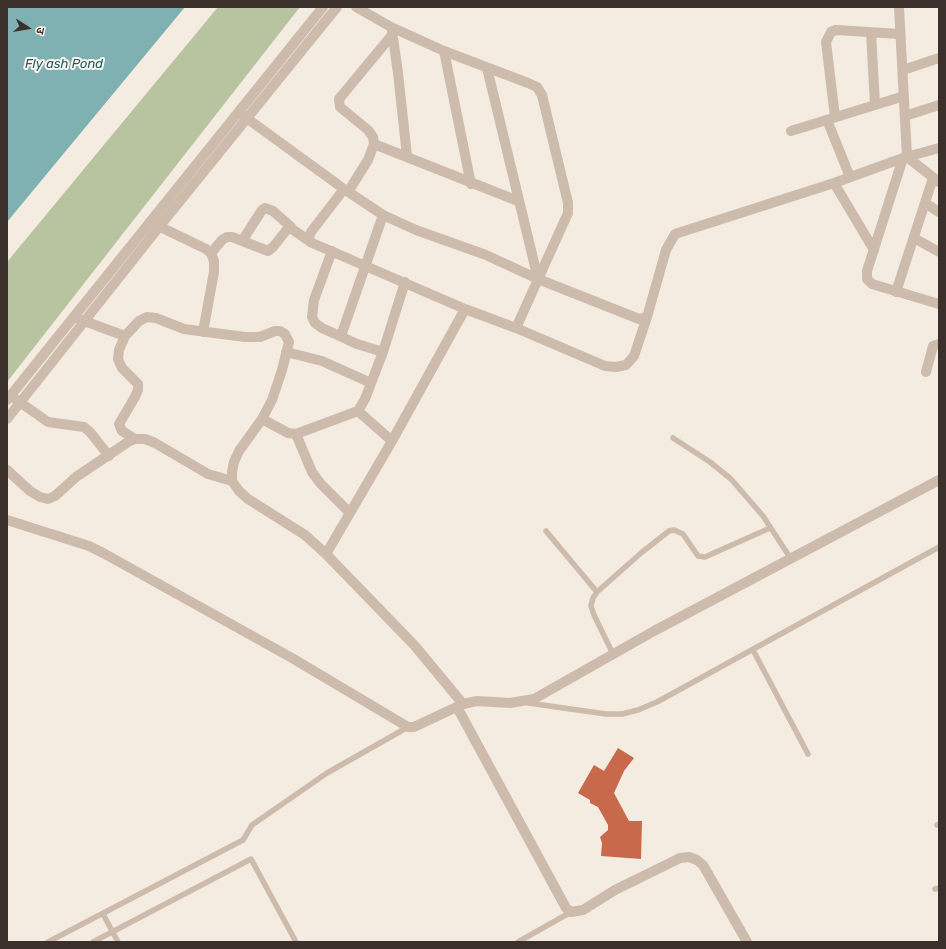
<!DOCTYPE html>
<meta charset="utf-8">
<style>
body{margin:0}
#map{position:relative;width:946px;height:949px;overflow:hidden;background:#f4ebe1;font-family:Rubik,"Noto Sans Devanagari",sans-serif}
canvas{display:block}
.frame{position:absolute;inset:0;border:8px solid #3b302b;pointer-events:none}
.north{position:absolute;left:8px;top:8px;width:40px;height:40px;-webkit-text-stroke:3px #fbf5ee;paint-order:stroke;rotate:102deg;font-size:11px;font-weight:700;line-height:16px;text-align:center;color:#3b302b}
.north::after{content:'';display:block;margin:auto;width:14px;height:18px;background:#3b302b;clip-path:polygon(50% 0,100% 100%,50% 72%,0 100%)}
</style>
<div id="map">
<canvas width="946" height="949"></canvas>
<div class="frame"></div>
<div class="north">उ</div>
</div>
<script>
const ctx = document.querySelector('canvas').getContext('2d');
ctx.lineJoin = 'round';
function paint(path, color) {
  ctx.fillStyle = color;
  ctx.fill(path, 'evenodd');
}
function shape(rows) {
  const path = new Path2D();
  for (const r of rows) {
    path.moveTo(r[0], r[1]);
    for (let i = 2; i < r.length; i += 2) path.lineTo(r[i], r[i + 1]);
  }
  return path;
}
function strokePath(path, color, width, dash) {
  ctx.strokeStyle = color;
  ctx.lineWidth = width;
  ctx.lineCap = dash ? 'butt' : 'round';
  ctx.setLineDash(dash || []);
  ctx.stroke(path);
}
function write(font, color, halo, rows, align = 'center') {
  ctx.font = font + ' Rubik,sans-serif';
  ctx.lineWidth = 4;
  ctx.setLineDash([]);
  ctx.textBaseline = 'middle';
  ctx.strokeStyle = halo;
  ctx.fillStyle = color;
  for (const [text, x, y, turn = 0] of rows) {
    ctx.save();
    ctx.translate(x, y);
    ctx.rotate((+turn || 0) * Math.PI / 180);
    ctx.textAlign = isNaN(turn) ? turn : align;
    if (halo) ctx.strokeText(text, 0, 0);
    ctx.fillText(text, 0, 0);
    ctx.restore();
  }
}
paint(shape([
 [218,7,300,7,7,382,7,262]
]), '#b8c4a0');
paint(shape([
 [7,7,185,7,7,222]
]), '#7fb0b2');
paint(shape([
 [618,748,634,758,624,771,614,793,629,821,642,821,641,859,601,856,602,843,600,837,608,830,608,825,598,807,590,803,590,800,578,793,594,765,604,771]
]), '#c8694b');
strokePath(shape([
 [673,438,710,462,731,479,763,516,791,559],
 [546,531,597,592],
 [753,650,808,754],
 [613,654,594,615,591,606,593,598,597,592,641,553,669,531,674,530,683,534,698,556,705,557,770,528],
 [528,703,606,714,622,714,638,710,657,702,939,547],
 [937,825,939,824],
 [935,889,939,888],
 [103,914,118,942],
 [48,942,243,840,252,825,327,773,408,727],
 [93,942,251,859,296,942],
 [518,942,571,912]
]), '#cdbbac', 5.5);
strokePath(shape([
 [356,7,391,27,444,51,528,83,537,87,542,95,568,203,568,213,516,328],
 [899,7,907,157,939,182],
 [392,31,398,73,407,156],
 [871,32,875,105],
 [444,51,471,184],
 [487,68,538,279],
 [903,70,939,58],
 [241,114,344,189,383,215,416,230,486,255,538,279,639,319,647,317,666,250,675,234,834,183,903,158,939,148],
 [905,116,939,105],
 [835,117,826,42,831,32,836,30,900,34],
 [827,120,850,177],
 [791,131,904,96],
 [374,144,518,201],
 [903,158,867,271,867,279,872,284,939,304],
 [834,183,874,250],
 [344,189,311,232,308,240,310,242,465,309,516,328,605,366,616,367,626,365,634,356,647,317],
 [348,192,368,160,374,144,373,137,368,130,340,107,339,99,392,35],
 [925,203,939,212],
 [150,222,206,249,211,253,214,261,214,272,203,332],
 [914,238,939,252],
 [242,241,262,210,265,208,273,211,291,227],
 [332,251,314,300,312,317,315,323,322,328,357,344,383,352],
 [211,253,222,240,227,237,232,237,268,251,273,247,289,227,308,240],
 [896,292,933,178],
 [76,318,125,336],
 [341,336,383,215],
 [286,352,322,361,371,383],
 [926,372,933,346,939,344],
 [11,396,48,422,84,427,90,432,109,456],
 [358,411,392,441],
 [262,419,288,433,296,434,358,411,365,399,383,352,405,282],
 [296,434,312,472,320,483,350,513],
 [135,439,122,431,119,424,135,397,138,390,138,384,122,368,118,359,119,350,125,336,139,321,147,317,156,318,184,329,245,337,260,337,275,331,280,331,285,334,289,342,282,370,272,400,262,419,239,451,234,462,232,472,232,481,239,491,248,499,305,535,326,554,415,646,463,704],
 [7,470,30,491,40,497,48,499,55,496,76,477,128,442,135,439,145,439,155,443,208,474,232,481],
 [326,554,392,441,465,309],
 [457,707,566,908,571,912,583,910,615,890,680,858,689,857,697,860,703,865,747,942]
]), '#cdbbac', 10);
strokePath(shape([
 [7,400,323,7],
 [7,419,159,227,337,7],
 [7,520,89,546,105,554,292,658,408,727,414,727,463,704,477,701,510,703,534,699,654,631,939,480]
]), '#cdbbac', 10);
write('italic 13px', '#1f5a5e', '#fbf5ee', [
 ["Fly ash Pond",64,64]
]);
</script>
